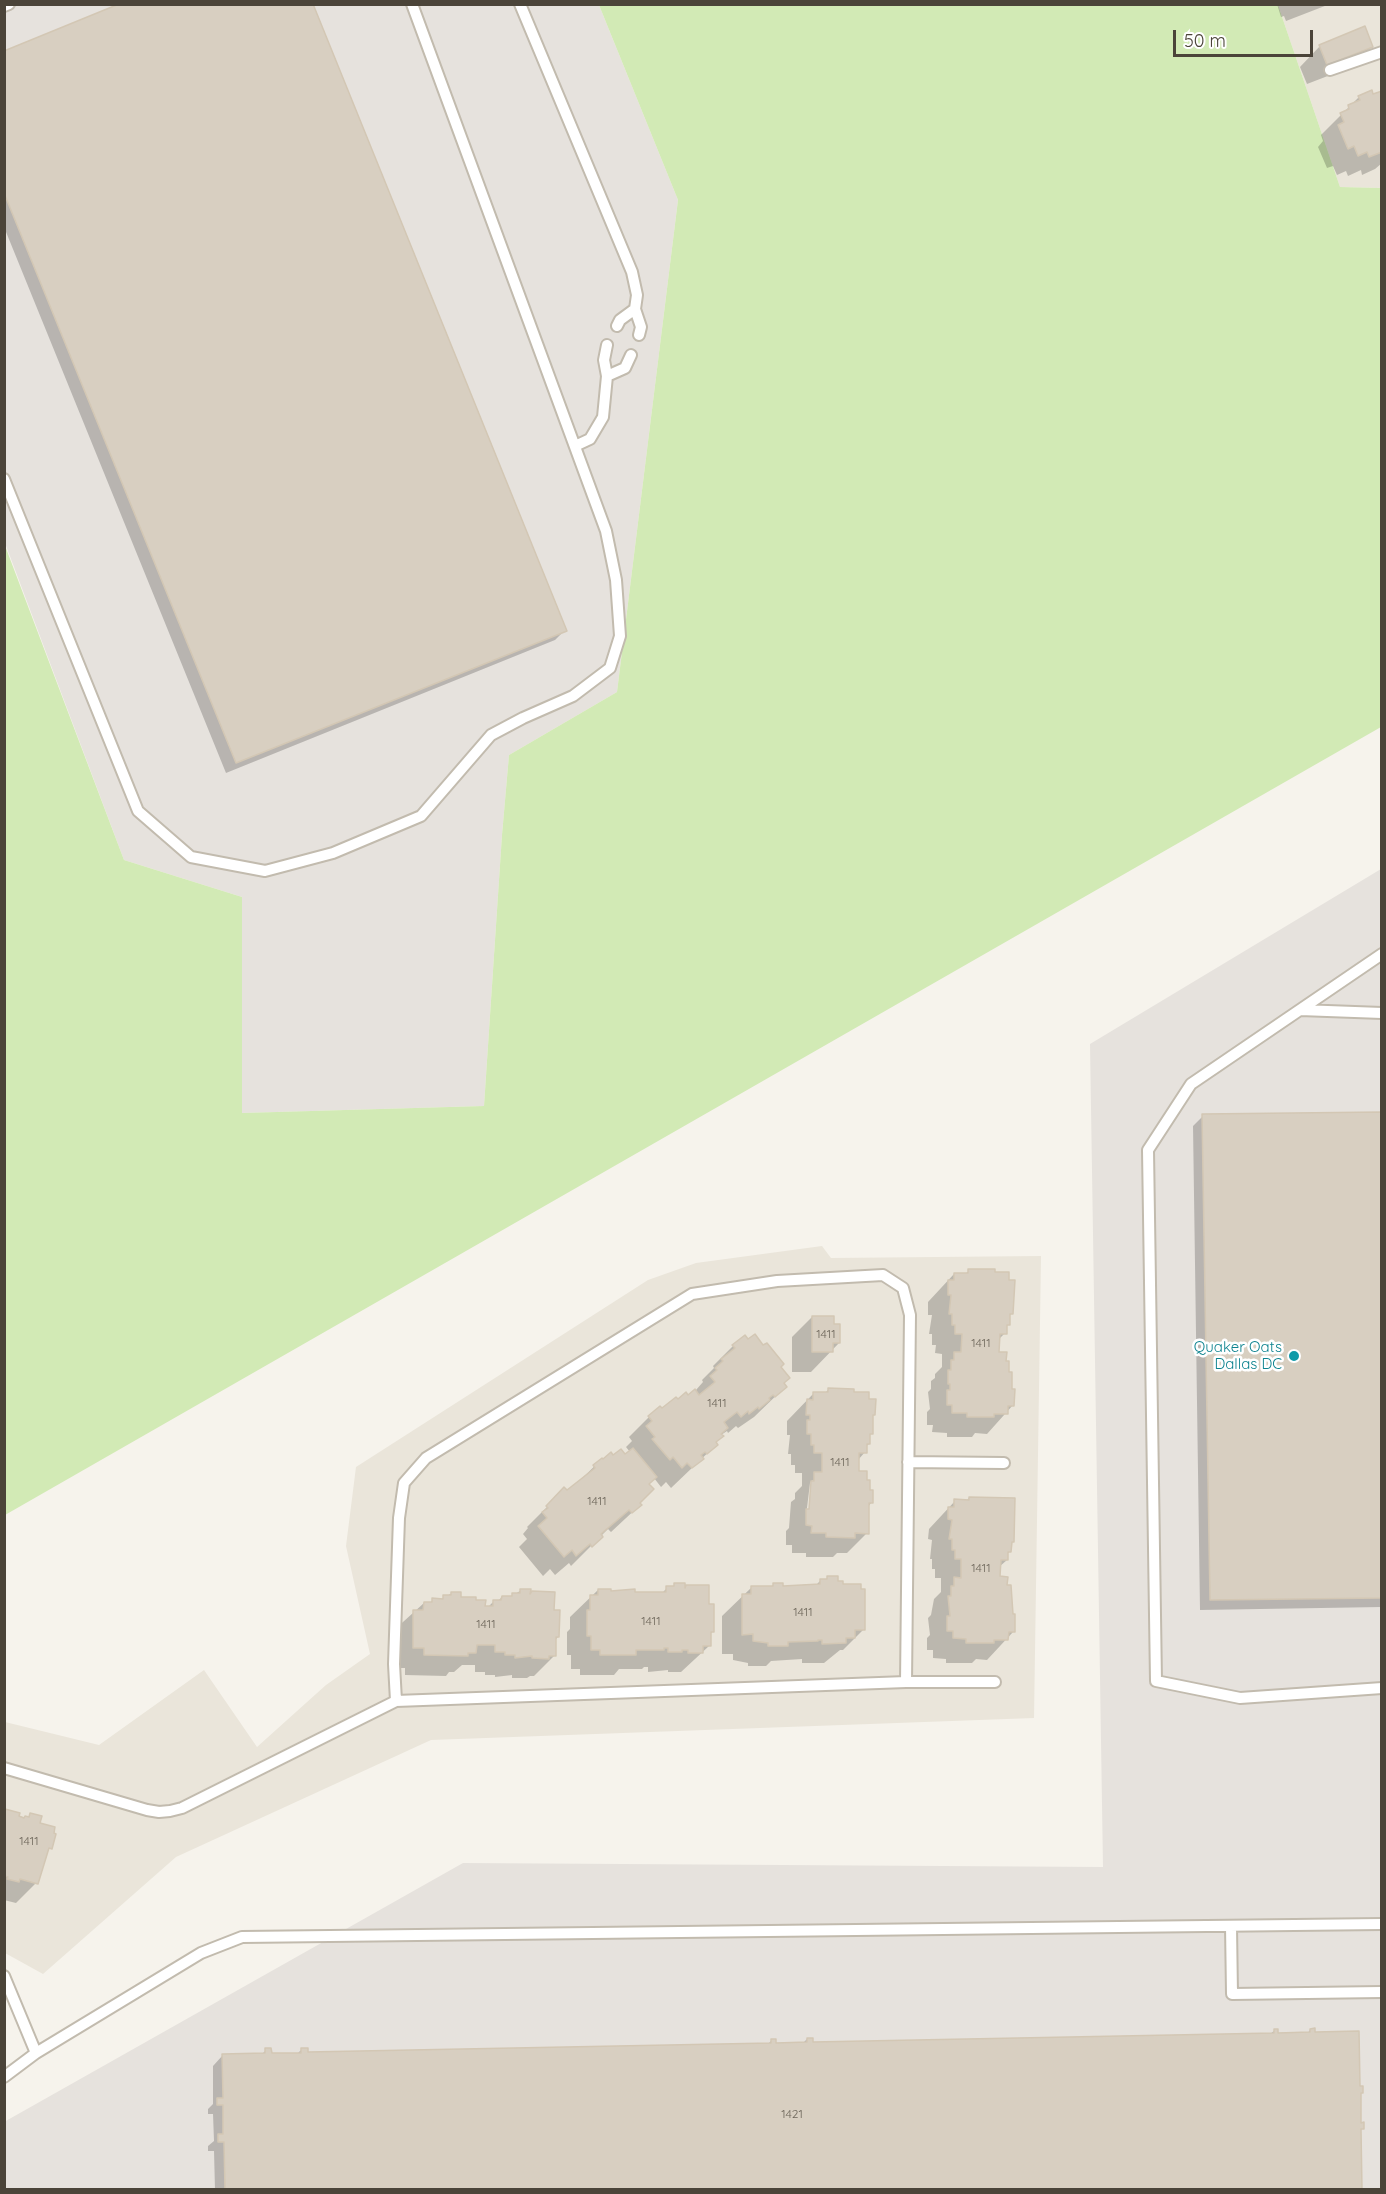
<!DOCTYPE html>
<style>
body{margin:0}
#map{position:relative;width:1386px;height:2194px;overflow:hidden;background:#f6f3ec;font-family:Quicksand,sans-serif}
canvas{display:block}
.frame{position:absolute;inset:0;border:6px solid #4b4439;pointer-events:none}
.scale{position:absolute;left:1173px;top:30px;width:140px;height:27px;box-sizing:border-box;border:3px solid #4b4439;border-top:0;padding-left:8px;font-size:18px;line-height:21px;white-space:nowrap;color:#4b4439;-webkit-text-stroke:4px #fff;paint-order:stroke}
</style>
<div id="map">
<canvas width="1386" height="2194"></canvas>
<div class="frame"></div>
<div class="scale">50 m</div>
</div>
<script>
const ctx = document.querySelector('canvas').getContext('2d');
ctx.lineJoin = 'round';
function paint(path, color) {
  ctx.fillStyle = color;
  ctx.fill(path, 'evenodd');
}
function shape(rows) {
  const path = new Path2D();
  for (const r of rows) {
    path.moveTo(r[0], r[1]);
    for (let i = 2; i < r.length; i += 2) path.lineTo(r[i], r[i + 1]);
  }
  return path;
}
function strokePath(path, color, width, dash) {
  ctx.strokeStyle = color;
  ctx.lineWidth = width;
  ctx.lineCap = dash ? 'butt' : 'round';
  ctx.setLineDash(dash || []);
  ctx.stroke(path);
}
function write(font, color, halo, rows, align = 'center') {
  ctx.font = font + ' Quicksand,sans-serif';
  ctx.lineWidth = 5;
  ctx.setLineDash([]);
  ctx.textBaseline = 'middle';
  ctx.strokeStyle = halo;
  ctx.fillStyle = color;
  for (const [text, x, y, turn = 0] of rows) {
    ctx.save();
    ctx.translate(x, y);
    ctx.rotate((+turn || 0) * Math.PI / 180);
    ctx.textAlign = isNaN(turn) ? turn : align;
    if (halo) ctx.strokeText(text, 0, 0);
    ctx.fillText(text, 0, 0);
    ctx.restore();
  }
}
paint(shape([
 [1278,5,1381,5,1381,188,1340,187],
 [822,1246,831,1258,1041,1256,1034,1718,431,1740,176,1857,43,1974,5,1953,5,1722,99,1745,204,1670,257,1747,326,1685,370,1654,346,1546,356,1467,648,1280,696,1263]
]), '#eae5da');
paint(shape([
 [5,5,599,5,678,200,617,692,509,755,502,835,484,1106,242,1113,242,897,124,860,5,543],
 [1381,869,1381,2189,5,2189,4,2122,463,1863,1103,1867,1090,1044]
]), '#e6e2dd');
paint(shape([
 [599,5,1278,5,1340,187,1381,188,1381,727,5,1515,4,543,124,860,242,897,242,1113,484,1106,502,835,509,755,617,692,678,200]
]), '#d2eab5');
paint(shape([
 [1277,4,1330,4,1286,21,1284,16,1281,17],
 [1320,46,1372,46,1351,67,1307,84,1300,67],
 [4,52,565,630,555,640,226,773,4,227],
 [1382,93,1382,163,1375,169,1362,175,1361,170,1348,176,1346,171,1337,175,1333,166,1327,168,1318,147,1323,141,1321,135,1359,97,1373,96],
 [1382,1113,1382,1607,1200,1610,1193,1126,1203,1116],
 [969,1271,1011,1314,1008,1316,1005,1333,998,1340,998,1354,1008,1373,1013,1405,987,1434,975,1433,972,1437,947,1437,947,1433,932,1432,933,1425,927,1425,927,1412,930,1409,928,1392,931,1389,931,1381,935,1378,935,1374,942,1367,942,1354,935,1353,936,1345,932,1345,932,1334,929,1334,932,1315,928,1315,928,1302,954,1274,965,1274],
 [812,1317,832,1326,839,1343,811,1372,792,1372,792,1337],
 [733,1346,779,1367,782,1383,785,1387,754,1417,738,1428,736,1426,728,1433,727,1431,721,1435,714,1443,716,1445,671,1488,666,1482,661,1487,654,1478,647,1484,638,1503,640,1505,611,1532,608,1529,571,1566,569,1563,555,1575,550,1569,543,1576,519,1547,527,1539,523,1534,528,1528,527,1527,564,1490,566,1492,574,1486,601,1460,625,1457,630,1452,626,1447,632,1441,629,1437,649,1417,688,1397,696,1390,703,1382,702,1380,714,1368,713,1366],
 [828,1390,872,1416,871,1433,869,1436,869,1444,865,1447,865,1452,858,1460,857,1473,871,1503,868,1507,867,1533,847,1553,837,1553,833,1557,806,1557,806,1553,792,1553,792,1545,786,1545,786,1531,789,1528,791,1502,795,1499,795,1493,802,1486,802,1473,795,1473,795,1465,791,1465,791,1454,788,1454,790,1435,787,1435,787,1421,814,1393,825,1393],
 [813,1480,809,1516,806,1516,810,1483],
 [969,1498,1010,1551,1007,1554,1007,1560,999,1567,998,1578,1013,1632,987,1660,976,1659,972,1663,946,1663,946,1659,933,1658,933,1650,927,1650,927,1638,930,1635,928,1618,931,1615,934,1599,941,1592,941,1578,935,1578,935,1569,932,1569,932,1559,930,1559,932,1540,928,1539,929,1529,955,1501,966,1501],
 [820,1581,864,1629,843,1650,840,1650,824,1663,802,1663,802,1659,771,1661,766,1666,748,1666,748,1663,733,1660,733,1654,722,1654,722,1616,751,1588,771,1588,773,1585,782,1588,815,1586],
 [675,1585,707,1586,707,1605,713,1631,709,1635,709,1646,681,1672,668,1672,668,1670,648,1672,648,1667,644,1667,642,1669,619,1669,614,1675,580,1675,580,1669,571,1669,571,1655,567,1655,567,1632,570,1629,570,1617,598,1590,610,1593,661,1594,667,1588,672,1588],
 [520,1591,553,1611,558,1637,555,1640,555,1655,534,1676,530,1676,527,1678,512,1678,512,1675,495,1677,495,1675,485,1675,485,1672,475,1672,475,1665,462,1665,454,1672,449,1672,446,1676,405,1675,405,1668,393,1668,393,1631,424,1603,430,1603,433,1600,440,1600,452,1593,460,1599,475,1602,487,1608,494,1601,498,1601,502,1597,510,1597],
 [6,1811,23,1819,31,1815,38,1824,50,1848,47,1851,36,1883,16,1903,4,1900],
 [1310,2030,1362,2092,1359,2095,1360,2124,1362,2128,1360,2131,1361,2190,215,2190,214,2151,208,2151,208,2146,214,2141,213,2114,208,2114,208,2109,213,2104,213,2066,223,2055,261,2055,266,2050,270,2055,297,2054,302,2049,306,2054,767,2045,771,2041,775,2044,802,2044,807,2039,812,2043,1270,2034,1274,2031,1277,2034,1307,2034]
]), '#0003');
const building = shape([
 [119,4,313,4,567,631,236,763,4,193,4,51,119,4],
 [1365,26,1373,47,1327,65,1319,45,1365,26],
 [1372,90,1373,94,1382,91,1382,152,1369,157,1367,152,1358,156,1354,146,1348,149,1338,125,1344,122,1340,113,1349,109,1348,105,1360,100,1358,96,1372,90],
 [1382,1112,1382,1598,1210,1600,1202,1114,1382,1112],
 [968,1269,995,1269,995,1272,1009,1272,1009,1280,1015,1280,1013,1314,1010,1314,1010,1325,1007,1325,1007,1334,1000,1334,999,1352,1007,1352,1006,1361,1009,1361,1009,1372,1012,1372,1012,1389,1015,1389,1014,1406,1008,1406,1008,1414,994,1414,994,1417,967,1417,967,1413,952,1413,952,1405,947,1405,947,1390,950,1390,950,1384,948,1384,948,1370,951,1370,951,1360,954,1360,954,1352,961,1352,962,1334,955,1334,955,1325,952,1325,952,1314,949,1314,951,1295,948,1295,948,1280,954,1280,954,1273,968,1273,968,1269],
 [812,1316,834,1316,834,1324,840,1324,840,1343,833,1343,833,1352,812,1352,812,1316],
 [755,1334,763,1345,767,1343,784,1364,781,1367,790,1378,784,1383,787,1387,775,1397,773,1395,769,1398,770,1400,759,1409,758,1407,749,1414,748,1411,741,1417,737,1412,724,1422,728,1428,721,1434,724,1436,716,1442,718,1445,707,1454,705,1452,701,1455,704,1459,692,1468,687,1463,682,1468,673,1457,670,1460,652,1439,655,1437,646,1426,652,1421,648,1416,660,1406,662,1408,676,1397,678,1399,686,1392,688,1395,695,1389,699,1395,715,1382,710,1376,717,1370,715,1368,723,1361,721,1359,735,1348,732,1345,745,1335,748,1339,755,1334],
 [828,1388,854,1389,854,1392,869,1392,869,1399,876,1399,875,1415,873,1415,873,1434,870,1434,870,1444,867,1444,867,1453,859,1453,859,1471,867,1471,867,1480,870,1480,870,1490,873,1490,873,1503,869,1503,869,1534,855,1533,855,1538,826,1537,826,1533,811,1533,812,1526,806,1525,806,1509,809,1509,811,1481,814,1481,814,1472,822,1472,822,1453,814,1453,814,1445,811,1445,811,1434,807,1434,807,1420,810,1420,810,1415,806,1415,807,1399,813,1400,813,1392,828,1392,828,1388],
 [633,1448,657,1477,649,1484,654,1489,640,1503,642,1505,632,1513,629,1510,601,1534,603,1537,592,1547,590,1544,576,1556,572,1550,564,1557,538,1526,547,1518,542,1512,548,1508,546,1506,564,1487,567,1490,595,1468,593,1465,602,1458,603,1459,611,1452,613,1455,621,1449,625,1454,633,1448],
 [969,1497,1015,1498,1014,1542,1012,1542,1011,1552,1008,1552,1008,1560,1001,1560,1000,1576,1008,1577,1007,1585,1011,1585,1013,1614,1015,1614,1015,1632,1009,1632,1008,1640,994,1640,994,1643,966,1643,966,1639,953,1638,953,1631,947,1631,947,1616,950,1616,948,1596,951,1596,951,1586,954,1586,954,1577,961,1578,961,1559,955,1559,955,1550,952,1550,952,1539,949,1539,952,1520,948,1519,948,1507,954,1507,954,1499,969,1500,969,1497],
 [827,1576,838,1576,838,1581,843,1581,843,1584,861,1584,861,1589,865,1589,865,1630,855,1630,855,1638,846,1638,846,1643,822,1644,822,1640,818,1640,818,1641,788,1642,788,1646,768,1646,768,1643,753,1641,753,1634,742,1635,742,1594,751,1594,751,1586,773,1586,773,1583,783,1583,783,1586,820,1584,820,1579,827,1579,827,1576],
 [674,1583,685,1583,685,1588,686,1585,709,1585,709,1604,714,1604,714,1632,711,1632,711,1646,703,1646,703,1653,688,1653,688,1650,682,1650,682,1652,668,1652,668,1648,664,1648,664,1650,636,1650,636,1655,600,1655,600,1650,591,1650,591,1636,587,1636,587,1610,590,1610,590,1595,598,1595,598,1589,611,1589,611,1591,635,1589,635,1592,666,1592,666,1586,674,1586,674,1583],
 [520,1589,531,1589,530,1594,532,1591,555,1592,554,1610,560,1610,559,1637,556,1637,556,1656,549,1656,549,1659,532,1658,532,1656,515,1658,515,1655,505,1655,505,1652,495,1652,495,1645,477,1645,476,1653,468,1653,468,1656,424,1655,424,1648,413,1648,413,1610,423,1610,424,1602,432,1602,432,1598,443,1599,443,1595,451,1595,451,1592,461,1592,461,1597,476,1597,476,1600,486,1600,485,1606,493,1606,493,1600,501,1600,502,1596,512,1596,512,1593,520,1593,520,1589],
 [5,1809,20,1813,19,1816,24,1818,25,1816,29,1817,30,1813,42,1816,40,1823,55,1827,54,1833,56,1834,52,1849,49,1848,38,1884,20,1879,19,1882,7,1879,8,1877,4,1876,5,1809],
 [1315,2028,1315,2032,1359,2031,1360,2086,1363,2086,1363,2093,1361,2093,1361,2123,1364,2122,1364,2129,1361,2129,1362,2190,225,2190,224,2142,218,2142,218,2134,223,2134,223,2105,217,2105,217,2098,223,2098,222,2054,265,2053,265,2048,271,2048,272,2053,301,2053,301,2048,308,2048,308,2052,771,2043,771,2039,776,2039,776,2043,807,2042,807,2038,813,2038,813,2042,1274,2033,1274,2029,1278,2029,1278,2033,1310,2032,1310,2029,1315,2028]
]);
paint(building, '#d8cfc1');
strokePath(building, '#d3c7b4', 1.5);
const service = shape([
 [520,4,632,272,637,295,635,309],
 [4,6,9,4],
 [1330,70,1382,52],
 [617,326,620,320,635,309,641,327,639,335],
 [607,345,604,360,607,376,625,368,631,355],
 [575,446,590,439,603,417,607,376],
 [4,479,138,811,191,857,265,871,333,853,421,816,491,735,523,718,573,696,610,668,620,636,616,580,606,531,412,4],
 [1382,954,1191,1084,1148,1150,1156,1681,1240,1698,1382,1688],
 [1300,1010,1382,1013],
 [908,1462,1004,1463],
 [396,1701,394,1664,399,1518,404,1483,426,1458,692,1294,777,1281,883,1275,903,1288,910,1315,906,1682],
 [4,1768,147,1810,159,1812,170,1811,182,1808,396,1701,906,1682,995,1682],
 [1231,1926,1232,1994,1382,1992],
 [4,1976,36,2053],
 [4,2077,36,2053,201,1953,242,1937,1382,1924]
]);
strokePath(service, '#c2bbae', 14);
strokePath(service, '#fff', 10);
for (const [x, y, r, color] of [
 [1294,1356,6,"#0f9aa8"]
]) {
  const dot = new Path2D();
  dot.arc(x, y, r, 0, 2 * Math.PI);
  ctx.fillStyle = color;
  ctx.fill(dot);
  strokePath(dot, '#fff', 2);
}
write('12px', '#6e675b', null, [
 ["1411",826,1334],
 ["1411",981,1343],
 ["1411",717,1403],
 ["1411",840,1462],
 ["1411",597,1501],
 ["1411",981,1568],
 ["1411",803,1612],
 ["1411",651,1621],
 ["1411",486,1624],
 ["1411",29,1841],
 ["1421",792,2114]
]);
write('15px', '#0d838f', '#fff', [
 ["Quaker Oats",1282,1347],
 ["Dallas DC",1282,1364]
], 'right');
</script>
